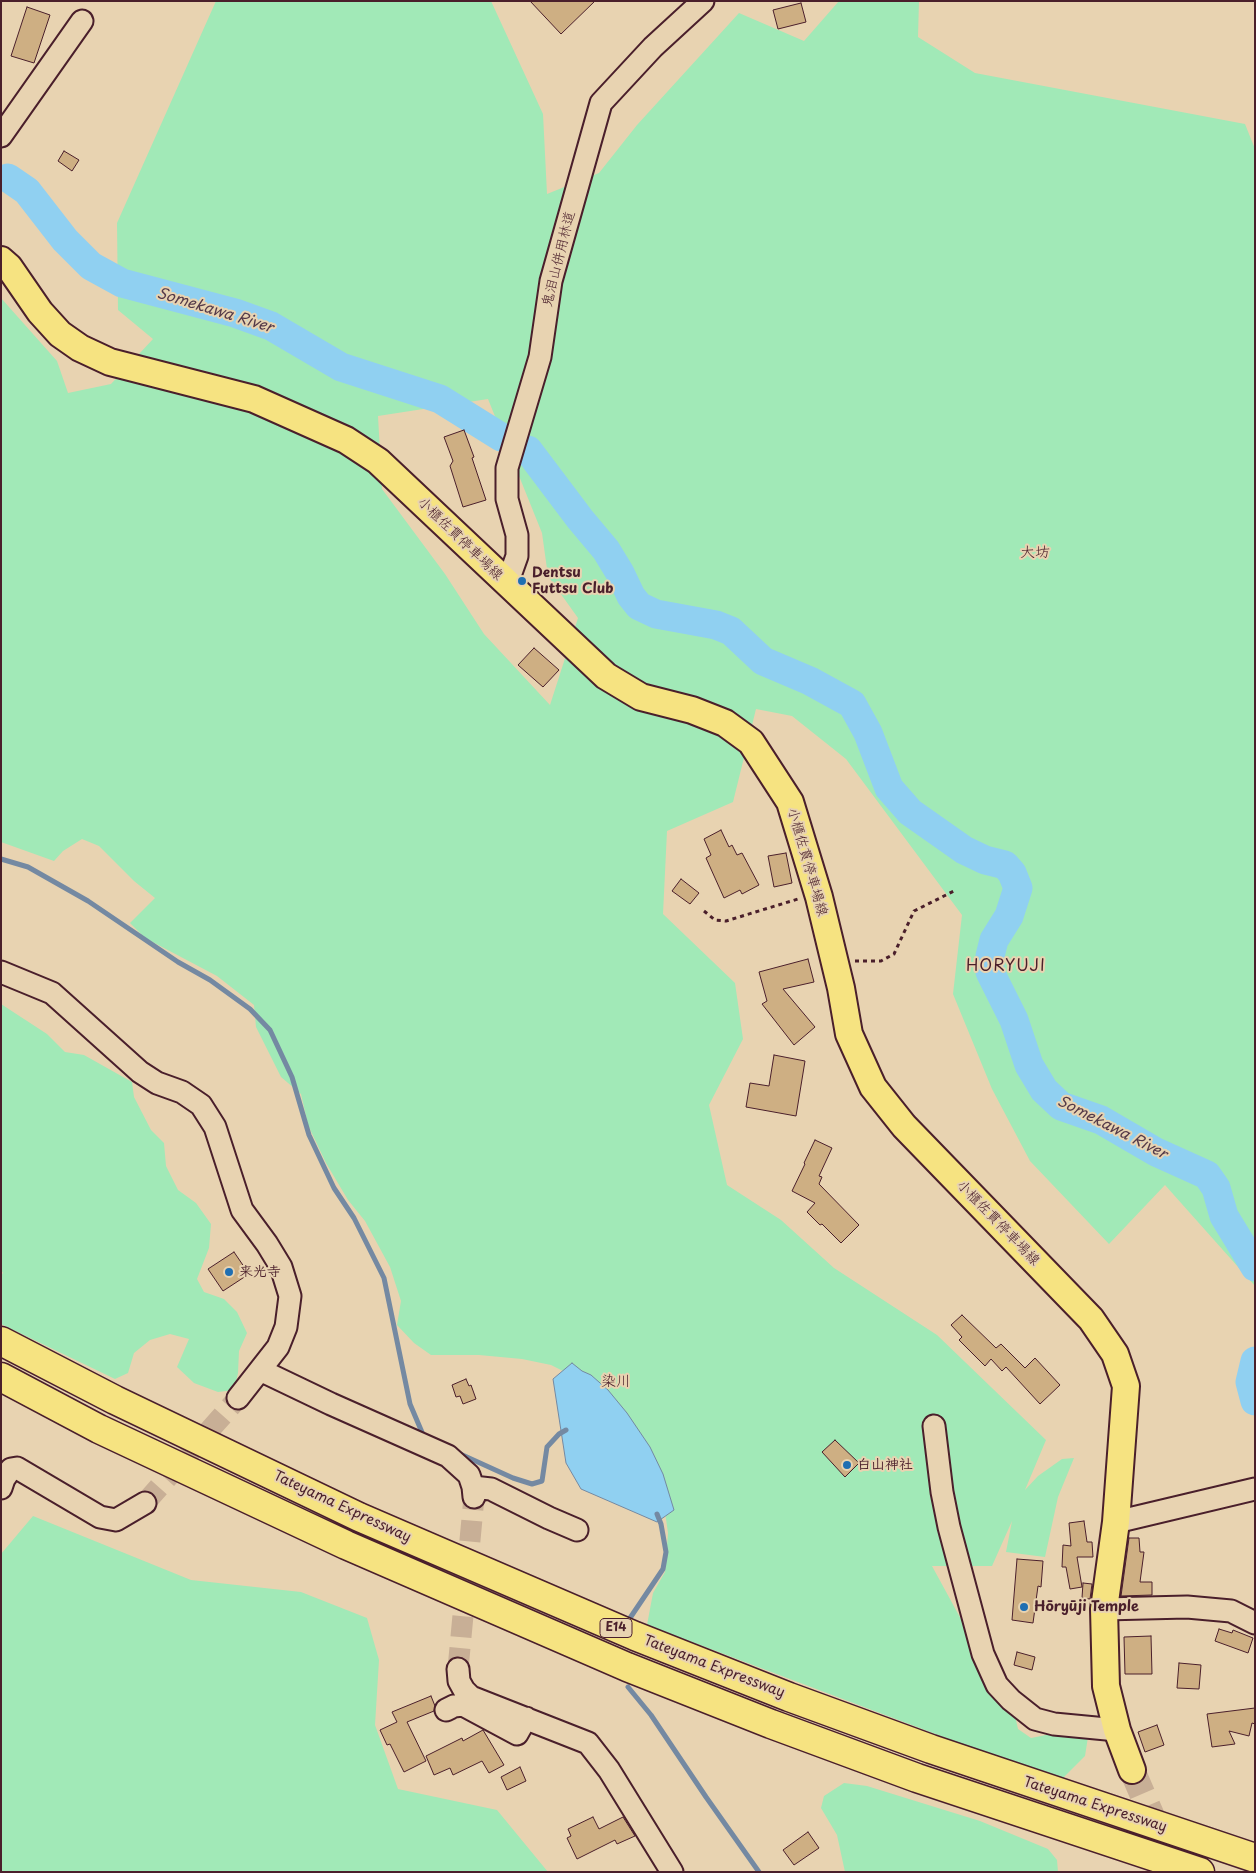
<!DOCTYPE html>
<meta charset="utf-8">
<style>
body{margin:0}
#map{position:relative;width:1256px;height:1873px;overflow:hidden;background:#e8d3b1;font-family:"Playpen Sans",sans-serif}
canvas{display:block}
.frame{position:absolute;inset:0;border:2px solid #4a1f2b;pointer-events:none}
</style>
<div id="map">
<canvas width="1256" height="1873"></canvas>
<div class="frame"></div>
</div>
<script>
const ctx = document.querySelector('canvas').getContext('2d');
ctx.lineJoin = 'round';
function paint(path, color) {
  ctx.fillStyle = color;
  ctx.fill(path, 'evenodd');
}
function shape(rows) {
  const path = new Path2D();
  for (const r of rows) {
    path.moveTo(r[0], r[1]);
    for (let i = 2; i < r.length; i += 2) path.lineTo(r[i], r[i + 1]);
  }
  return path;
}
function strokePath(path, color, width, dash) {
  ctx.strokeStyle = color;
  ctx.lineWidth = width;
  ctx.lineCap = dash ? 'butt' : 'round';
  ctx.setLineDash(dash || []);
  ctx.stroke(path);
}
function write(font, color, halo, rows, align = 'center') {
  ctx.font = font + ' "Playpen Sans","Klee One",sans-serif';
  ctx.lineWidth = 4;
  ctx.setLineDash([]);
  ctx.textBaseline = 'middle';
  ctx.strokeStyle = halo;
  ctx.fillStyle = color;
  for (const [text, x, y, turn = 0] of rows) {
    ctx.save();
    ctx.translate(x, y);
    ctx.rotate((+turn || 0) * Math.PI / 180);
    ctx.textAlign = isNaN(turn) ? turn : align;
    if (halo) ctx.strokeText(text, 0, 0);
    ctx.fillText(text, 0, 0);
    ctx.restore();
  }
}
paint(shape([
 [216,1,491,1,543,114,547,194,599,173,637,125,739,13,804,41,839,1,919,1,918,37,975,73,1245,124,1255,149,1255,1286,1165,1185,1109,1244,1030,1161,992,1089,953,994,962,915,846,759,792,716,756,709,733,802,667,831,663,914,735,983,743,1039,709,1105,727,1185,781,1220,834,1268,937,1335,1046,1440,1025,1490,1038,1476,1062,1459,1074,1458,1058,1497,1045,1557,1006,1552,1012,1521,992,1566,932,1566,968,1632,1011,1698,1018,1729,1031,1738,1051,1734,1088,1737,1085,1756,1063,1778,983,1752,647,1625,653,1593,665,1572,668,1533,663,1498,573,1376,551,1365,522,1359,479,1355,431,1355,414,1343,397,1325,401,1301,390,1267,365,1221,348,1200,326,1163,308,1125,301,1094,281,1077,256,1027,254,1005,217,976,145,938,130,923,155,898,134,881,99,846,82,839,63,851,54,861,1,842,1,298,57,361,68,393,111,384,153,339,118,310,117,223],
 [488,399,542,533,548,576,578,618,550,705,484,634,445,574,382,489,378,416],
 [1,1004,47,1034,65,1052,84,1055,132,1082,134,1097,151,1130,164,1143,166,1166,178,1190,196,1203,211,1224,209,1248,197,1279,204,1292,224,1299,237,1312,247,1333,239,1351,238,1373,234,1390,218,1392,194,1383,177,1367,189,1339,170,1334,150,1340,134,1353,128,1373,115,1379,1,1324,1,1275,3,1273,1,1270],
 [33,1516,191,1580,301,1592,367,1618,379,1660,375,1725,398,1789,497,1810,548,1872,1,1872,1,1554],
 [844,1783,867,1786,980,1821,1048,1849,1057,1860,1058,1872,845,1872,837,1835,821,1808,824,1796]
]), '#a1e9b7');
const water = shape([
 [572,1363,582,1371,591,1375,608,1390,627,1413,650,1447,663,1474,674,1510,657,1522,581,1489,566,1463,553,1379,572,1363]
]);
paint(water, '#90d0f1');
strokePath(water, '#7489a2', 1);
strokePath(shape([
 [1,859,28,867,88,901,178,962,210,980,250,1009,270,1030,292,1077,309,1135,334,1188,354,1218,384,1278,410,1404,424,1437],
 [458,1453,513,1478,532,1484,542,1481,547,1447,559,1434,566,1430],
 [628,1621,663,1569,666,1552,661,1524,657,1514],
 [628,1687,651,1715,706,1797,759,1872]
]), '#7489a2', 5);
strokePath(shape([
 [8,178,27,191,65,240,91,266,122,283,235,313,271,326,341,367,440,399,501,437],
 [528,450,580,519,606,550,620,573,631,596,639,606,656,614,716,625,731,631,763,661,810,681,852,704,868,733,889,788,910,812,964,850,985,860,1005,865,1012,873,1018,888,1009,916,994,940,990,956,990,972,1014,1020,1029,1065,1044,1090,1061,1106,1101,1120,1156,1152,1207,1175,1216,1188,1224,1216,1255,1267],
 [1255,1361,1250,1382,1255,1401]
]), '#90d0f1', 29);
const building = shape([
 [530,1,595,1,561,34,530,1],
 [801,3,806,22,778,29,773,10,801,3],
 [27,7,50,15,34,63,11,56,27,7],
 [64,151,79,160,72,171,58,161,64,151],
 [464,430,474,457,472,458,486,500,463,507,450,466,453,461,444,437,464,430],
 [534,648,559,670,543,687,518,665,534,648],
 [721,830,729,847,732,845,737,855,742,853,759,885,742,894,740,890,724,898,706,858,711,855,704,839,721,830],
 [786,853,792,883,774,887,768,856,786,853],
 [681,879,699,893,690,904,672,891,681,879],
 [808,959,814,982,783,989,815,1027,794,1045,762,1004,767,1001,759,972,808,959],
 [774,1055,805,1061,796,1116,746,1107,750,1083,769,1086,774,1055],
 [815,1140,832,1148,819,1176,822,1177,819,1184,859,1225,841,1243,822,1224,820,1225,807,1212,815,1203,792,1191,805,1164,804,1163,815,1140],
 [234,1252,249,1274,223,1291,208,1269,234,1252],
 [962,1315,996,1348,1001,1344,1025,1368,1035,1358,1060,1385,1040,1404,1006,1367,1002,1371,991,1359,985,1366,959,1340,962,1337,951,1325,962,1315],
 [466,1379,469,1386,471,1385,476,1399,463,1404,460,1396,456,1397,452,1385,466,1379],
 [835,1440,859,1463,845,1477,822,1452,835,1440],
 [1084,1521,1087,1542,1092,1542,1093,1557,1077,1557,1082,1587,1070,1589,1066,1567,1062,1567,1063,1545,1071,1546,1069,1523,1084,1521],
 [1129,1538,1139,1538,1140,1552,1144,1552,1140,1582,1152,1582,1152,1595,1121,1596,1129,1538],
 [1017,1559,1043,1561,1041,1587,1038,1586,1033,1623,1012,1620,1017,1559],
 [1083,1583,1092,1584,1090,1599,1082,1598,1083,1583],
 [1219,1629,1232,1633,1233,1630,1253,1638,1248,1653,1215,1641,1219,1629],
 [1151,1636,1152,1674,1125,1674,1124,1637,1151,1636],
 [1017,1652,1035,1657,1032,1670,1014,1665,1017,1652],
 [1179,1663,1201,1665,1199,1689,1177,1688,1179,1663],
 [431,1696,435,1706,434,1711,407,1722,426,1761,404,1772,390,1744,387,1745,380,1730,397,1722,392,1712,431,1696],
 [1255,1708,1255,1724,1252,1723,1249,1736,1229,1731,1235,1744,1212,1747,1207,1714,1255,1708],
 [1157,1725,1164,1745,1145,1752,1138,1732,1157,1725],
 [483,1730,504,1765,489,1773,482,1761,453,1775,450,1768,434,1775,426,1756,462,1738,463,1741,483,1730],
 [520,1767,526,1781,507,1790,501,1777,520,1767],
 [593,1817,599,1829,623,1817,635,1836,617,1844,615,1840,577,1859,567,1838,571,1836,568,1829,593,1817],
 [808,1832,819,1848,794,1865,783,1850,808,1832]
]);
paint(building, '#ceaf83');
strokePath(building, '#4a1f2b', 1);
strokePath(shape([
 [145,1503,238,1398],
 [458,1669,474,1497]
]), '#c8af96', 21, [21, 11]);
strokePath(shape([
 [1132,1770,1176,1872]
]), '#c8af96', 26, [26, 13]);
const minor = shape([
 [1,136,82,21],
 [507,584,517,556,517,535,507,499,507,468,540,357,551,281,601,103,653,47,703,1],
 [1,972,52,993,140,1072,157,1083,182,1092,201,1105,215,1127,242,1210,267,1244,281,1267,290,1296,286,1327,278,1347,238,1398],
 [260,1370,331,1404,448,1456,469,1475,473,1487,474,1497],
 [934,1426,942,1492,949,1527,983,1654,997,1685,1011,1700,1035,1719,1054,1724,1117,1730],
 [473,1487,491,1489,549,1518,577,1530],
 [1,1488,4,1479,11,1469,17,1468,100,1517,116,1520,145,1503],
 [1116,1522,1255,1489],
 [1104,1609,1187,1607,1231,1611,1255,1623],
 [458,1669,459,1681,464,1690,471,1697,588,1743,609,1770,672,1872],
 [446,1710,454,1706,463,1705,517,1734,526,1718]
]);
const major = shape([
 [1,260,9,267,40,312,60,334,80,348,110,362,254,399,346,440,378,461,606,676,641,697,692,710,725,723,751,742,790,802,819,897,841,988,849,1034,873,1087,904,1126,1091,1319,1115,1354,1126,1386,1116,1522,1104,1609,1106,1686,1117,1730,1132,1770]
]);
const highway = shape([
 [1,1341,115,1400,359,1517,635,1636,789,1697,931,1749,1255,1858],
 [1,1377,99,1429,346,1545,627,1667,771,1724,917,1778,1200,1872]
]);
strokePath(minor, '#4a1f2b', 25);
strokePath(major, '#4a1f2b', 30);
strokePath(highway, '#4a1f2b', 31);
strokePath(shape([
 [704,911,715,920,726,921,798,899],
 [855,961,881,961,894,954,914,911,954,891],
 [1047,1607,1083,1608]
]), '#4a1f2b', 3, [4, 4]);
strokePath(minor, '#e8d3b1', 21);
strokePath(major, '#f6e381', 26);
strokePath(highway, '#f6e381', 28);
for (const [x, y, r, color] of [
 [522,581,5,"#1f6fb2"],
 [229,1272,5,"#1f6fb2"],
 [847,1465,5,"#1f6fb2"],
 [1024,1607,5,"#1f6fb2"]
]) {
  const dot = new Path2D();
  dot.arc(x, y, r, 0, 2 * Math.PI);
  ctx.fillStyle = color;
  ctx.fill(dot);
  strokePath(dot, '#e8d3b1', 2);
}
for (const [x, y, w] of [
 [616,1628,32]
]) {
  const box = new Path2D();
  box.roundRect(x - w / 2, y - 9.5, w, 19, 4);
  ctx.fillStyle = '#e8d3b1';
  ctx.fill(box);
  strokePath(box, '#4a1f2b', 1);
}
write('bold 12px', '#4a1f2b', null, [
 ["E14",616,1628]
]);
write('14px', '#4a1f2b', '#e8d3b1', [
 ["鬼泪山併用林道",559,259,-76],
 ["小櫃佐貫停車場線",460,539,44],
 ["小櫃佐貫停車場線",807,862,74],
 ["小櫃佐貫停車場線",998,1223,46],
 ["Tateyama Expressway",342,1507,25],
 ["Tateyama Expressway",714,1667,21],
 ["Tateyama Expressway",1095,1805,18]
]);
write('bold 14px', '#4a1f2b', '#e8d3b1', [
 ["Dentsu",532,573],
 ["Futtsu Club",532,589],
 ["来光寺",239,1272],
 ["白山神社",857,1465],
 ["Hōryūji Temple",1034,1607]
], 'left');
write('italic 15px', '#543a49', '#e8d3b1', [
 ["Somekawa River",215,311,17],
 ["Somekawa River",1112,1128,27]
]);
write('15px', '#4a1f2b', '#e8d3b1', [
 ["大坊",1035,553],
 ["染川",616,1382]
]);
ctx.letterSpacing = '1px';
write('16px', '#4a1f2b', '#e8d3b1', [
 ["HORYUJI",1006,967]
]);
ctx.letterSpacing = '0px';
</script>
